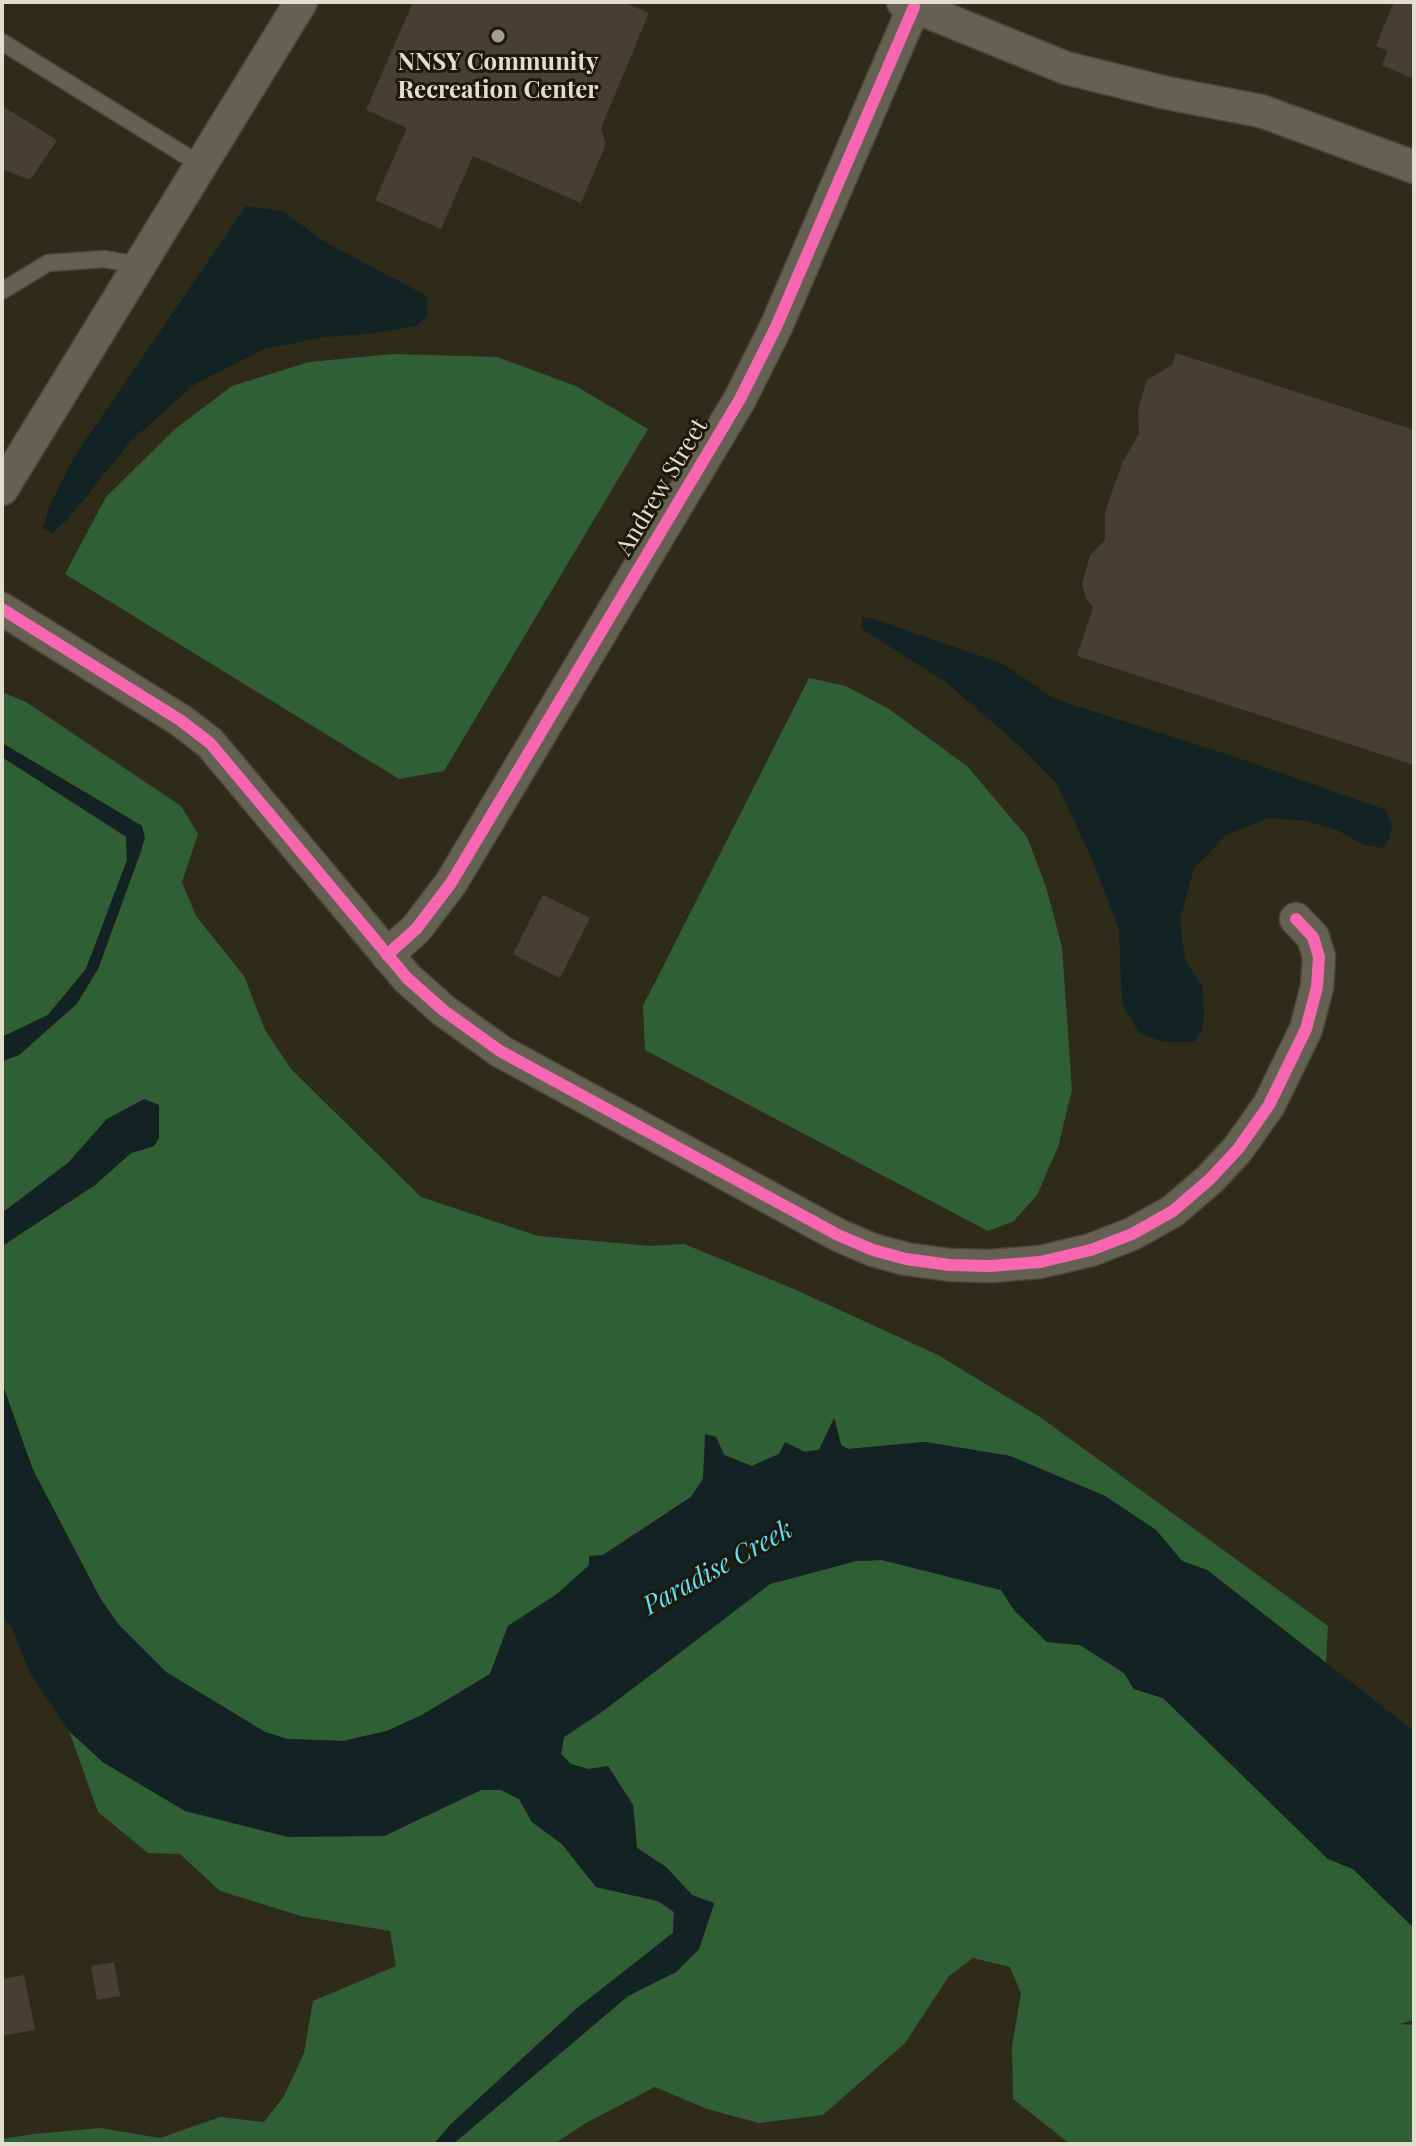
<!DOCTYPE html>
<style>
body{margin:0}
#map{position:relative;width:1416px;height:2146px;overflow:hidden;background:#2e2b19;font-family:"Playfair Display",serif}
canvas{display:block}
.frame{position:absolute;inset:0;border:4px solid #e1decb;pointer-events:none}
</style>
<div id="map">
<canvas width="1416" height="2146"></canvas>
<div class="frame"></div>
</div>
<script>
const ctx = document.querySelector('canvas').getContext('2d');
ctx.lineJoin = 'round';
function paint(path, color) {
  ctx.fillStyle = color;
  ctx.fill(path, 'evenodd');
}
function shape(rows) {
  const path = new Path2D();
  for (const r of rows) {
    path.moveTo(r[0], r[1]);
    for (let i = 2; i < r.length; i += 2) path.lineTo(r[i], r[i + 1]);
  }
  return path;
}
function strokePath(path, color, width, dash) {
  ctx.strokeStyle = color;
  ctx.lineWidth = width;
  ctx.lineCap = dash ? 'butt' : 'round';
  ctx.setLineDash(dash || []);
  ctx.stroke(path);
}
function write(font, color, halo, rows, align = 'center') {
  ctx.font = font + ' "Playfair Display",serif';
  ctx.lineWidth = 6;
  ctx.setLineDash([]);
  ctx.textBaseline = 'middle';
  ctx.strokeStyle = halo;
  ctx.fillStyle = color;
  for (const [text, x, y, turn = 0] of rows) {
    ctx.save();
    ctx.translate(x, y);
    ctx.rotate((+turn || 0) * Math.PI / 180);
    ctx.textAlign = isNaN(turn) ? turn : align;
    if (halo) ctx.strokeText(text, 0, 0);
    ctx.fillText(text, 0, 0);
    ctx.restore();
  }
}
paint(shape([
 [393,354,497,357,576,386,648,429,444,771,399,779,65,574,106,497,175,429,232,386,309,362],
 [809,678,846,686,889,709,968,767,1027,837,1046,887,1062,947,1072,1090,1058,1147,1037,1195,1014,1221,988,1231,645,1050,643,1006],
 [2,692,26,702,181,806,198,834,182,882,196,916,244,976,265,1030,291,1069,421,1197,538,1236,651,1246,684,1244,794,1289,938,1355,1040,1417,1328,1626,1326,1663,1207,1570,1182,1561,1156,1530,1105,1496,1010,1456,925,1442,848,1449,841,1445,835,1420,819,1450,779,1454,752,1466,724,1455,716,1437,703,1479,691,1497,603,1555,557,1594,508,1626,490,1674,422,1715,387,1731,343,1741,286,1739,265,1732,166,1672,118,1624,100,1598,33,1470,2,1383,2,1246,95,1185,131,1153,154,1146,107,1119,68,1163,2,1213,2,1061,19,1055,77,1004,98,969,142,849,142,826,2,743],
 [2,757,126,837,127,861,86,969,48,1015,2,1037],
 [882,1560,1001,1590,1014,1610,1047,1642,1080,1645,1124,1673,1134,1689,1163,1698,1328,1859,1353,1869,1414,1928,1414,2020,1399,2024,1414,2025,1414,2144,1070,2144,1013,2099,1012,2046,1021,1993,1010,1967,973,1958,949,1976,905,2043,823,2115,759,2123,707,2109,655,2087,586,2123,554,2144,453,2144,628,1996,676,1972,699,1949,714,1904,692,1895,666,1867,637,1848,633,1805,608,1767,588,1769,571,1764,561,1754,564,1737,603,1711,770,1584,856,1561],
 [69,1731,104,1763,384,1836,481,1790,501,1790,519,1799,532,1822,562,1844,596,1887,658,1901,674,1912,673,1933,576,2009,450,2125,434,2144,2,2144,2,2139,34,2134,100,2128,160,2138,220,2117,264,2122,284,2096,304,2053,313,2001,396,1966,390,1931,301,1916,220,1891,180,1854,148,1853,98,1812]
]), '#315f34');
paint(shape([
 [246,206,282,211,325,242,427,296,427,317,415,326,377,333,325,337,264,349,195,384,130,442,68,519,52,533,43,529,50,505,74,457],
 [862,617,874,619,1003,664,1055,699,1238,758,1386,810,1392,824,1390,838,1382,848,1364,845,1337,830,1306,821,1269,818,1227,834,1194,868,1180,919,1185,961,1202,985,1204,1015,1202,1030,1194,1042,1164,1042,1140,1034,1122,1004,1119,930,1093,861,1057,784,1023,749,947,683,862,629],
 [2,743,142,826,145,838,98,969,76,1004,19,1055,2,1061,2,1037,48,1015,86,969,127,860,126,836,2,757],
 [144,1099,159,1105,159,1138,154,1146,131,1153,95,1185,2,1246,2,1213,68,1163,107,1119],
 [2,1383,33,1470,100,1598,118,1624,166,1672,265,1732,287,1739,343,1741,387,1731,422,1715,490,1674,508,1626,557,1594,589,1565,589,1556,603,1555,691,1497,703,1479,705,1434,716,1437,724,1455,752,1466,779,1454,785,1442,805,1452,819,1450,834,1418,841,1445,848,1449,925,1442,1010,1456,1105,1496,1156,1530,1182,1561,1207,1570,1414,1731,1414,1928,1353,1869,1328,1859,1163,1698,1134,1689,1124,1673,1080,1645,1047,1642,1014,1610,1001,1590,882,1560,856,1561,770,1584,603,1711,564,1737,561,1754,571,1764,588,1769,608,1766,633,1805,637,1848,666,1867,692,1895,714,1903,699,1949,676,1972,628,1996,453,2144,434,2144,450,2125,576,2009,673,1933,674,1912,658,1901,596,1887,562,1844,532,1822,519,1799,501,1790,481,1790,384,1836,288,1837,185,1811,104,1763,69,1731,30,1673,12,1628,2,1618]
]), '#132223');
paint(shape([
 [413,2,623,2,649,13,601,128,606,144,581,203,473,156,441,229,375,200,407,128,366,110],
 [1394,2,1414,2,1414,79,1382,65,1388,51,1376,46],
 [2,106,57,140,30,180,2,169],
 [1176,353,1414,430,1414,765,1077,656,1093,607,1086,598,1082,584,1090,555,1105,540,1105,512,1123,461,1139,434,1138,409,1147,380,1172,365],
 [543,895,590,918,560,978,513,954],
 [114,1962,120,1996,97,2000,91,1966],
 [24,1975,35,2030,2,2036,2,1979]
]), '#464033');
const service = shape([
 [2,42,201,165],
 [2,291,48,263,104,259,139,265]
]);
const minor = shape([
 [903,2,1066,68,1167,93,1261,111,1414,167],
 [2,489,301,2],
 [2,609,180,720,210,743,407,978,443,1010,500,1051,838,1235,873,1250,906,1259,950,1265,990,1266,1040,1262,1091,1250,1132,1234,1173,1211,1210,1179,1238,1149,1269,1105,1306,1029,1317,987,1319,957,1313,937,1296,919],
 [387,955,416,929,451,883,740,399,776,327,914,7]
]);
strokePath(service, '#4a473a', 19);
strokePath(minor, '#4a473a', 35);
strokePath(service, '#646153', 16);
strokePath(minor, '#646153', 32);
strokePath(shape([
 [2,609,180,720,210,743,407,978,443,1010,500,1051,838,1235,873,1250,906,1259,950,1265,990,1266,1040,1262,1091,1250,1132,1234,1173,1211,1210,1179,1238,1149,1269,1105,1306,1029,1317,987,1319,957,1313,937,1296,919],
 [387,955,416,929,451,883,740,399,776,327,914,7]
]), '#f766af', 12);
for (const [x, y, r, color] of [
 [498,36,8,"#a29f8d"]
]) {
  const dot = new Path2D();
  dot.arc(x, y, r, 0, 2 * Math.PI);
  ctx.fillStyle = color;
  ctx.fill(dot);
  strokePath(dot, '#1c190b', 3);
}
write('bold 24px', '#e1decb', '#1c190b', [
 ["NNSY Community",498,63],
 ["Recreation Center",498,91]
]);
write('24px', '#e1decb', '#1c190b', [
 ["Andrew Street",662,487,-59]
]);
write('italic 26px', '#5ee0f9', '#1c190b', [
 ["Paradise Creek",718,1568,-29]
]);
</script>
